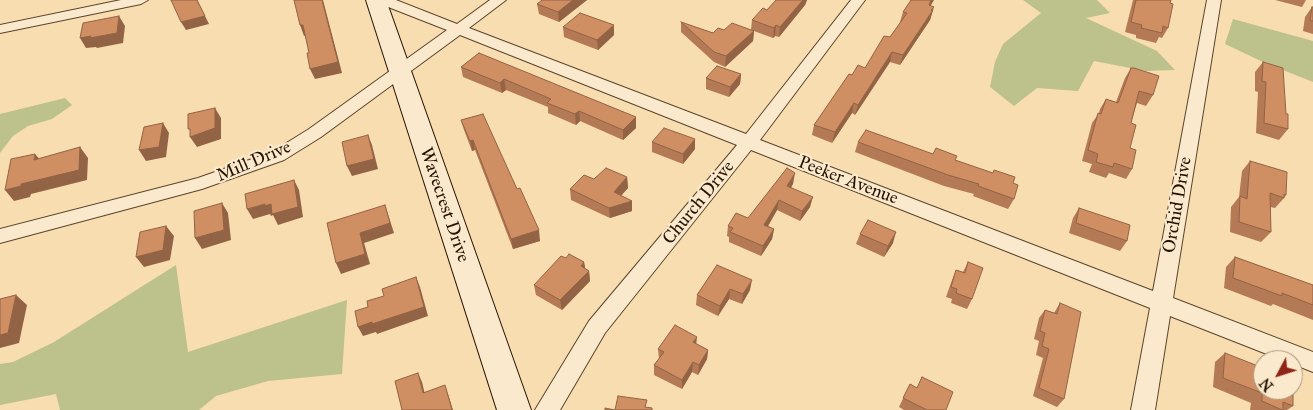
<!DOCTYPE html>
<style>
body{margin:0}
#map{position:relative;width:1313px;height:410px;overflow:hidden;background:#f8ddb0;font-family:"IM FELL Great Primer",serif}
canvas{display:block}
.north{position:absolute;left:1253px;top:350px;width:50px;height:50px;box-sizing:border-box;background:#fae9cc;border:1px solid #a5937a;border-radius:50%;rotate:230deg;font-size:14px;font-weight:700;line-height:20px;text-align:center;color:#261200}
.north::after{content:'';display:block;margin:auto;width:18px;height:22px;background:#8f2418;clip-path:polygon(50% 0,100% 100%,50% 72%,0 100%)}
</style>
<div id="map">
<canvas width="1313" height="410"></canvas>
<div class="north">N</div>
</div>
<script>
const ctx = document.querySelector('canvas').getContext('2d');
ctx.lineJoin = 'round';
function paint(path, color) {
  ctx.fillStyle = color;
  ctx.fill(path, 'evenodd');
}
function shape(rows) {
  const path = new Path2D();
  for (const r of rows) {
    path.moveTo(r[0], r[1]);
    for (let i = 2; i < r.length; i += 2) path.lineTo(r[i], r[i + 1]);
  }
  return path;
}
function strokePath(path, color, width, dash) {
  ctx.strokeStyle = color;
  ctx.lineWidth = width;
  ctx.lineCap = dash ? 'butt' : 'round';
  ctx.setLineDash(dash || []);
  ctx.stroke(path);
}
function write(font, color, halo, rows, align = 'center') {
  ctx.font = font + ' "IM FELL Great Primer",serif';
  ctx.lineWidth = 4.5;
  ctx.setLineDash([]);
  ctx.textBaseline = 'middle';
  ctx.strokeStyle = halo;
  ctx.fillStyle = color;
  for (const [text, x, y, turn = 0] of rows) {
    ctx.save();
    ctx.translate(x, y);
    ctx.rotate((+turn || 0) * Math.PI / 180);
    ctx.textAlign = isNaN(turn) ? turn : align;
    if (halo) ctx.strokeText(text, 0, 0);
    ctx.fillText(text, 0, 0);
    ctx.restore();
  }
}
paint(shape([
 [1023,0,1097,0,1110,13,1086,18,1157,51,1175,70,1146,71,1094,61,1078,91,1037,88,1014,106,990,87,995,62,1003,44,1041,13],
 [1233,19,1313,41,1313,82,1263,62,1225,44],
 [65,98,72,105,52,119,28,126,13,136,0,153,0,114],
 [176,265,188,352,347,300,342,374,268,381,216,396,199,410,60,410,56,394,0,405,0,364,13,362,54,342]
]), '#bdc18c');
const street = shape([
 [121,0,148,0,141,4,0,33,0,25,121,0],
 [376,0,396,0,457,24,490,0,506,0,469,28,746,134,851,0,865,0,760,140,1153,291,1207,0,1221,0,1173,298,1313,352,1313,372,1293,364,1293,360,1282,360,1170,316,1155,410,1131,410,1150,308,751,150,605,333,560,410,535,410,589,321,737,145,460,35,321,137,284,160,202,189,0,243,0,229,198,178,272,152,309,129,447,30,378,3,376,0]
]);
const secondary = shape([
 [366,0,386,0,531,410,497,410,366,0]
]);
strokePath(street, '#5a452c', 2);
strokePath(secondary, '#261200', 2);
paint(street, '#fae9cc');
paint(secondary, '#fae9cc');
paint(shape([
 [587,0,559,22,539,14,537,4],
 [776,0,807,0,805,5,779,37,775,36,773,38,754,31,753,41,725,67,714,62,681,32,681,22,713,33,724,30,751,30,752,20,767,10],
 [1133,0,1171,0,1168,28,1162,38,1159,37,1156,43,1136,38,1136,35,1125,32],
 [1275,0,1306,0,1302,7],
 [931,6,933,10,930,20,900,65,890,62,855,115,852,113,832,143,812,135,814,125,852,75,865,68,890,37,901,22,900,22,903,12],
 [1312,7,1313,7,1313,34,1303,31,1305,17],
 [614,25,614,35,598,50,564,37,563,27],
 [479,53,636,128,623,140,580,121,576,125,548,113,548,107,506,90,502,93,463,77,461,67],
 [1263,62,1286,114,1288,129,1279,140,1256,133,1258,92,1255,91,1255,72],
 [1131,68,1153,95,1146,106,1137,103,1131,123,1130,148,1132,169,1126,179,1109,173,1106,178,1089,172,1092,164,1082,161,1092,123,1099,113,1100,109,1106,99,1116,102,1125,78],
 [741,74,740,84,729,97,706,89,706,78],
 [461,120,540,241,513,249,475,150,472,151,464,130],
 [695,139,695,149,683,164,652,152,652,142],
 [858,142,933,154,955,160,1013,183,1014,199,1008,209,973,196,974,194,944,186,855,152],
 [1250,161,1286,195,1284,198,1275,208,1270,207,1271,232,1261,242,1230,232,1231,207,1239,197,1242,171],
 [627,177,628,188,621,196,632,211,610,218,571,200,570,189,594,179],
 [793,184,791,187,810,207,800,221,777,210,768,226,774,229,772,239,761,256,729,242,729,237,727,236,728,226,748,218],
 [1079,208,1127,241,1120,251,1069,233,1073,218],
 [860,234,893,243,884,257,856,244],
 [1235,257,1313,285,1313,320,1273,304,1271,306,1224,288,1226,267],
 [566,258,584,262,585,269,589,271,590,281,562,310,536,295,534,285],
 [968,262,972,299,967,309,951,303,952,299,946,297,952,280,956,270,963,272],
 [717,265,750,290,742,304,729,299,718,316,696,305,697,295],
 [1060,303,1064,399,1057,407,1033,396,1043,358,1036,355,1039,341,1034,339,1039,318,1045,310,1054,313],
 [696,344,708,350,707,359,698,375,692,372,682,389,654,375,654,365,659,359,658,349],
 [1225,353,1293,406,1287,410,1250,410,1251,403,1213,387,1215,362],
 [922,377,946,410,904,410,899,407,910,384,917,388]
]), '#b37a55');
paint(shape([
 [197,0,209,24,186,30,181,22],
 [322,0,323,0,342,73,315,79,310,69],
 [573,0,587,0,559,22,558,12],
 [803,0,807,0,805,5,779,37,780,27],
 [931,0,934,0,925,15],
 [934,7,930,20,900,65,903,55],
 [119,16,125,26,123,43,97,48,96,47,86,48,80,38],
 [300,25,303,25,307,35,304,36],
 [614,25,614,35,598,50,597,40],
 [776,25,775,36,773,38,774,28],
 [754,31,753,41,725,67,726,56],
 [892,52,890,62,855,115,858,105],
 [741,74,740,84,729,97,730,87],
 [504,79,506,90,502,93,500,83],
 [854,103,852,113,832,143,835,132],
 [215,108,221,118,221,139,197,147,190,137],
 [579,111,580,121,576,125,575,114],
 [636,117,636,128,623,140,623,130],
 [163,123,169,133,166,157,146,161,139,150],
 [368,135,372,145,378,169,352,176,347,166],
 [695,139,695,149,683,164,683,154],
 [473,140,475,150,472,151,470,141],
 [80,147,88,158,87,180,31,194,30,197,14,201,5,190,21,184],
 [35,154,44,164,34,160],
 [795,173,793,184,786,196,787,186],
 [627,177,628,188,614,203,614,192],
 [294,180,299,190,303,217,278,225,273,215,271,216,270,214,253,219,247,209,265,204,271,204],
 [813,197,810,207,800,221,802,211],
 [779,200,777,210,763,235,764,225],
 [632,201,632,211,610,218,609,208],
 [222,203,228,213,231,240,202,249,195,238],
 [385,205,394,233,364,243,370,264,341,274,336,263,360,233],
 [166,226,174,236,170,260,144,267,136,257],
 [774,229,772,239,761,256,763,246],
 [539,230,540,241,513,249,511,239],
 [896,232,893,243,884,257,888,246],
 [584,262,586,272,581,266],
 [589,271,590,281,562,310,560,300],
 [416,277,420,287,428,316,377,334,376,332,363,336,358,327],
 [752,280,750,290,742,304,743,294],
 [730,289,729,299,718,316,720,306],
 [16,295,27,305,19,343,0,348,0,335],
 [697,337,696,346,693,342],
 [708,350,707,359,698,375,699,365],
 [693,362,692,372,682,389,682,380],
 [418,373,422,382,427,403,423,393],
 [445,385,448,394,453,410,452,410]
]), '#926345');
const building = shape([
 [171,0,197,0,205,16,181,22,171,0],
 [294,0,322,0,338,62,310,69,307,53,309,53,303,25,300,25,294,0],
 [542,0,573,0,558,12,537,4,542,0],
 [776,0,803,0,780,27,776,25,774,28,752,20,763,8,767,10,776,0],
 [911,0,931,0,929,5,934,7,931,10,933,10,903,55,892,52,858,105,854,103,835,132,814,125,849,74,852,75,858,65,865,68,884,36,890,37,907,13,903,12,911,0],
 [1136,0,1171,0,1170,3,1173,4,1168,28,1163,26,1162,33,1141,28,1142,25,1131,22,1136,0],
 [1312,7,1313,7,1313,21,1310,21,1312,7],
 [580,13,614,25,597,40,563,27,580,13],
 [119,16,117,33,90,38,91,36,80,38,83,23,119,16],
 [681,22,713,33,718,28,724,30,732,23,754,31,726,56,714,52,681,22],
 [479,53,636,117,623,130,579,111,575,114,547,103,551,99,504,79,500,83,461,67,479,53],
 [1263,62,1283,68,1286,114,1288,114,1288,129,1264,123,1266,82,1262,81,1263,62],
 [717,66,741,74,730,87,706,78,717,66],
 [1131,68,1134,68,1159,76,1153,95,1139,91,1131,123,1136,125,1130,148,1136,150,1132,169,1114,163,1113,167,1096,162,1098,154,1088,150,1098,113,1101,114,1106,99,1118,103,1131,68],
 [215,108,215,128,190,137,190,129,188,129,188,114,215,108],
 [483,114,517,189,520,188,539,230,511,239,473,140,470,141,461,120,483,114],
 [163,123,159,147,139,150,144,127,163,123],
 [664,128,695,139,683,154,652,142,664,128],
 [866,130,933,154,936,148,957,156,955,160,993,173,994,170,1015,177,1013,183,1018,185,1014,199,978,186,979,184,948,175,858,142,866,130],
 [368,135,374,159,347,166,342,142,368,135],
 [80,147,79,170,21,184,21,186,5,190,11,159,35,154,34,160,80,147],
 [1250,161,1287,172,1286,195,1284,194,1284,198,1270,193,1271,232,1239,222,1240,196,1247,199,1250,161],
 [606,168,627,177,614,192,632,201,609,208,570,189,584,175,594,179,606,168],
 [787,168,795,173,787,186,813,197,802,211,779,200,764,225,774,229,763,246,730,232,733,228,728,226,736,213,748,218,787,168],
 [294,180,298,207,272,214,271,204,265,206,265,204,247,209,245,194,294,180],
 [222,203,224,230,195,238,194,211,222,203],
 [385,205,390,223,360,233,365,254,336,263,327,223,385,205],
 [1079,208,1130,225,1127,241,1076,223,1079,208],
 [868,220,896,232,888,246,860,234,868,220],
 [166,226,163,250,136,257,140,232,166,226],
 [569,254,584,262,581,266,589,271,560,300,534,285,561,256,566,258,569,254],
 [1235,257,1313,285,1313,305,1282,293,1282,296,1233,278,1235,257],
 [968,262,983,268,972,299,956,293,957,289,951,287,956,270,965,273,968,262],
 [717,265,752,280,743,294,730,289,720,306,697,295,717,265],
 [416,277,424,307,372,324,372,322,358,327,355,311,368,307,367,301,384,296,382,289,416,277],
 [16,295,8,333,0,335,0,299,16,295],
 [1060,303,1081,312,1064,399,1039,388,1049,349,1042,346,1045,333,1040,331,1045,310,1057,314,1060,303],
 [675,325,697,337,693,342,708,350,699,365,693,362,682,380,654,365,664,352,658,349,675,325],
 [1225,353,1263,368,1263,390,1293,390,1293,380,1293,406,1283,402,1283,410,1282,410,1262,401,1262,393,1223,378,1225,353],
 [418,373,423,393,445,385,452,410,402,410,395,381,418,373],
 [922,377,953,392,946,410,927,410,903,398,910,384,917,388,922,377],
 [618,396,647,400,645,407,652,408,652,410,605,410,605,408,615,410,618,396]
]);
paint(building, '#d08e63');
strokePath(building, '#926345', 1);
write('18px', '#261200', '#fae9cc', [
 ["Mill Drive",254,162,-23],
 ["Peeker Avenue",848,181,21],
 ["Church Drive",699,203,-51],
 ["Wavecrest Drive",444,205,71],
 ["Orchid Drive",1178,205,-80]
]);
</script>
